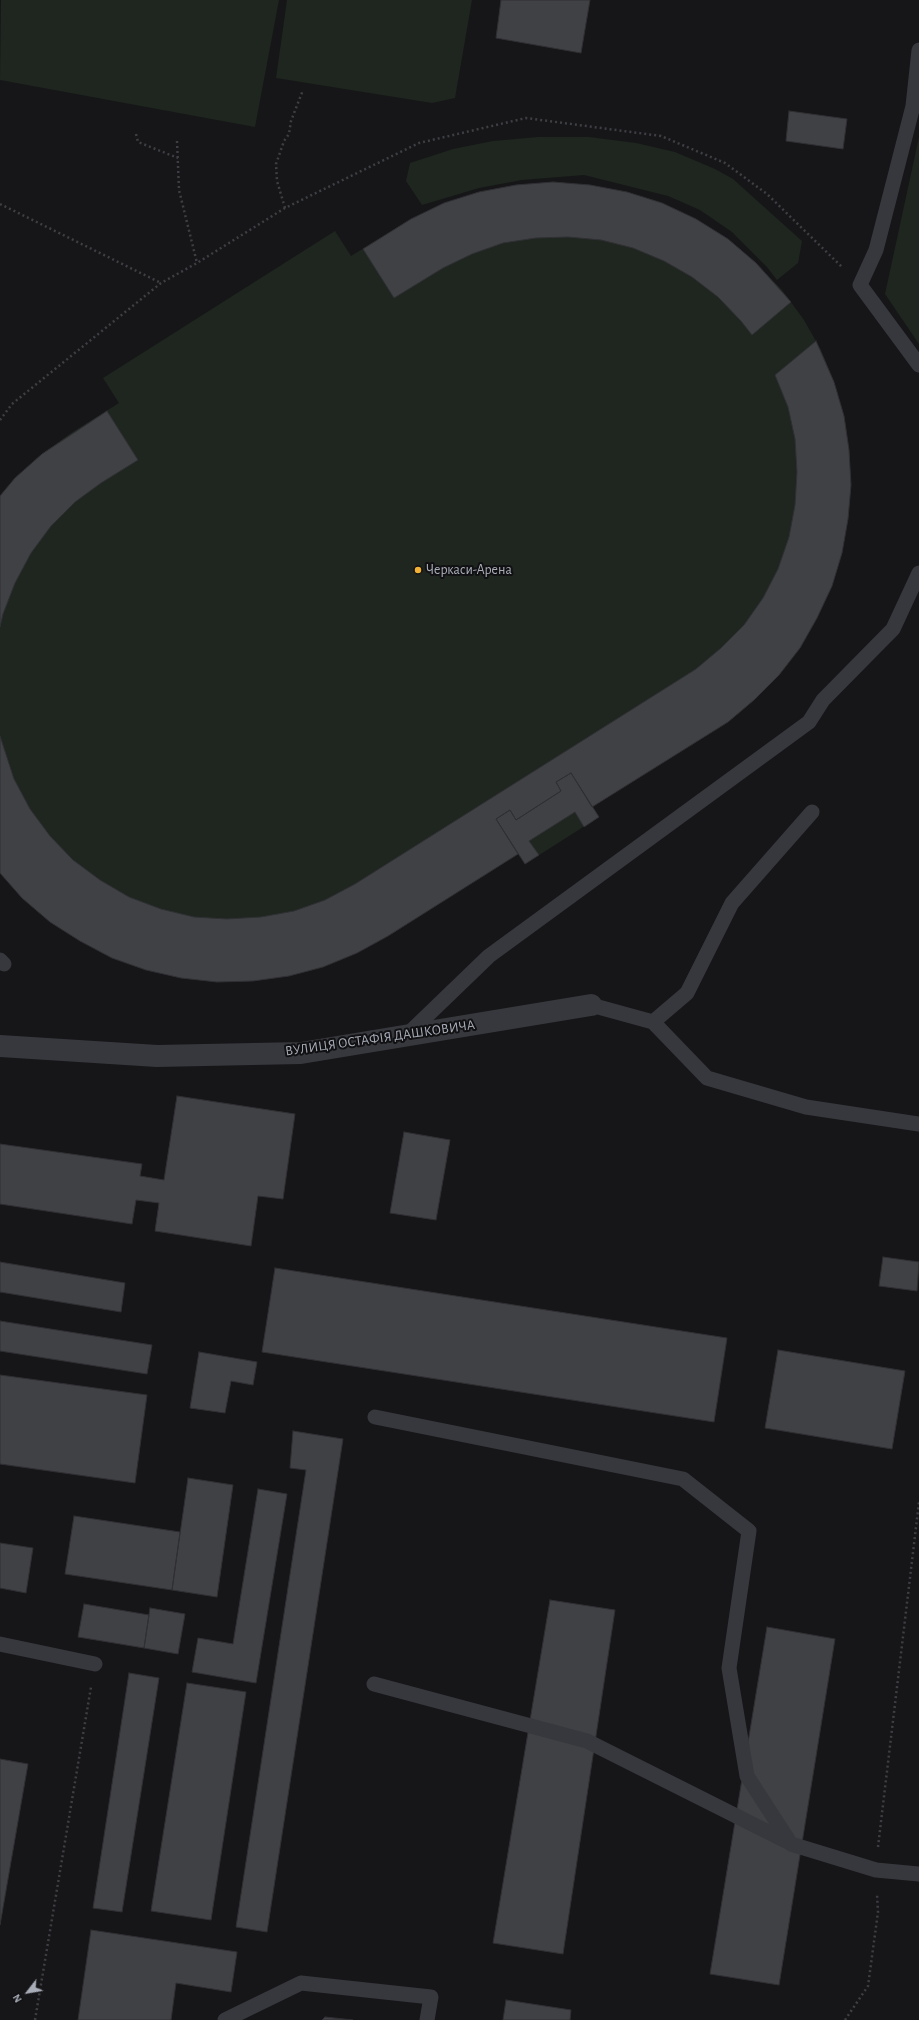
<!DOCTYPE html>
<meta charset="utf-8">
<style>
body{margin:0}
#map{position:relative;width:919px;height:2020px;overflow:hidden;background:#161618;font-family:"Alegreya Sans",sans-serif}
canvas{display:block}
.north{position:absolute;left:8px;top:1972px;width:40px;height:40px;-webkit-text-stroke:3px #111113;paint-order:stroke;rotate:239deg;font-size:11px;font-weight:700;line-height:16px;text-align:center;color:#a8adb8}
.north::after{content:'';display:block;margin:auto;width:14px;height:18px;background:#a8adb8;clip-path:polygon(50% 0,100% 100%,50% 72%,0 100%)}
</style>
<div id="map">
<canvas width="919" height="2020"></canvas>
<div class="north">N</div>
</div>
<script>
const ctx = document.querySelector('canvas').getContext('2d');
ctx.lineJoin = 'round';
function paint(path, color) {
  ctx.fillStyle = color;
  ctx.fill(path, 'evenodd');
}
function shape(rows) {
  const path = new Path2D();
  for (const r of rows) {
    path.moveTo(r[0], r[1]);
    for (let i = 2; i < r.length; i += 2) path.lineTo(r[i], r[i + 1]);
  }
  return path;
}
function strokePath(path, color, width, dash) {
  ctx.strokeStyle = color;
  ctx.lineWidth = width;
  ctx.lineCap = dash ? 'butt' : 'round';
  ctx.setLineDash(dash || []);
  ctx.stroke(path);
}
function write(font, color, halo, rows, align = 'center') {
  ctx.font = font + ' "Alegreya Sans",sans-serif';
  ctx.lineWidth = 4;
  ctx.setLineDash([]);
  ctx.textBaseline = 'middle';
  ctx.strokeStyle = halo;
  ctx.fillStyle = color;
  for (const [text, x, y, turn = 0] of rows) {
    ctx.save();
    ctx.translate(x, y);
    ctx.rotate((+turn || 0) * Math.PI / 180);
    ctx.textAlign = isNaN(turn) ? turn : align;
    if (halo) ctx.strokeText(text, 0, 0);
    ctx.fillText(text, 0, 0);
    ctx.restore();
  }
}
paint(shape([
 [1,0,279,0,255,127,0,80],
 [287,0,472,0,455,98,432,103,276,78],
 [538,137,589,137,636,143,675,152,715,169,733,179,802,241,798,263,777,280,767,267,732,232,700,210,668,196,584,175,522,180,479,188,422,205,406,181,410,163,453,149,493,141],
 [919,137,919,344,885,294],
 [553,182,590,185,627,192,662,203,696,219,728,239,756,263,782,290,804,320,821,350,834,382,844,416,849,450,851,485,848,519,842,553,832,586,817,618,800,648,779,675,754,700,728,722,592,807,599,817,525,864,518,854,388,936,357,953,323,967,289,976,253,981,217,982,181,978,146,970,112,958,80,941,50,922,22,898,0,873,0,496,15,478,42,454,71,433,119,403,103,378,335,231,351,256,411,219,444,203,479,192,516,185]
]), '#1e261f');
const building = shape([
 [501,0,590,0,581,53,496,38,501,0],
 [789,111,847,119,843,149,786,141,789,111],
 [553,182,590,185,627,192,662,203,696,219,728,239,756,263,791,302,752,335,741,321,718,297,692,277,664,261,633,248,601,240,568,237,536,238,503,243,472,254,443,268,394,298,363,249,411,219,444,203,479,192,516,185,553,182],
 [816,341,834,382,844,416,849,450,851,485,848,519,842,553,832,586,817,618,800,648,779,675,754,700,728,722,592,807,571,773,556,782,561,791,516,820,510,810,496,819,518,854,388,936,357,953,323,967,289,976,253,981,217,982,181,978,146,970,112,958,80,941,50,922,22,898,0,873,0,736,14,779,30,809,50,836,73,860,100,880,129,897,161,909,194,917,227,919,261,917,294,911,325,900,355,884,696,669,721,648,744,625,763,598,778,569,789,537,795,505,797,472,795,439,788,407,775,375,816,341],
 [107,411,138,460,101,483,75,502,51,526,31,553,15,583,3,614,0,627,0,496,15,478,42,454,107,411],
 [571,773,599,817,584,827,575,812,529,841,539,855,525,864,496,819,510,810,516,820,561,791,556,782,571,773],
 [177,1096,295,1114,283,1199,258,1196,251,1246,155,1231,159,1203,136,1200,132,1224,0,1204,0,1144,142,1164,140,1176,164,1180,177,1096],
 [404,1132,450,1140,436,1220,390,1213,404,1132],
 [883,1257,919,1262,917,1291,879,1286,883,1257],
 [0,1262,125,1283,121,1312,0,1292,0,1262],
 [275,1268,727,1338,714,1422,262,1352,275,1268],
 [0,1321,152,1345,147,1374,0,1351,0,1321],
 [778,1350,905,1371,892,1449,765,1428,778,1350],
 [199,1352,257,1362,253,1385,231,1381,225,1413,190,1408,199,1352],
 [0,1375,147,1395,135,1483,0,1464,0,1375],
 [293,1431,343,1439,267,1932,236,1927,306,1470,290,1468,293,1431],
 [188,1478,233,1485,217,1597,172,1590,188,1478],
 [258,1489,287,1494,256,1683,192,1672,198,1638,233,1644,258,1489],
 [74,1516,180,1532,172,1590,65,1574,74,1516],
 [0,1543,33,1548,26,1593,0,1588,0,1543],
 [550,1600,615,1610,563,1954,493,1943,550,1600],
 [84,1604,149,1615,144,1648,78,1637,84,1604],
 [150,1608,185,1614,178,1654,144,1648,150,1608],
 [767,1627,835,1639,779,1985,710,1974,767,1627],
 [129,1673,159,1678,122,1912,93,1908,129,1673],
 [187,1683,246,1692,211,1920,151,1911,187,1683],
 [0,1759,28,1764,0,1925,0,1759],
 [91,1930,237,1952,231,1992,176,1983,171,2020,78,2020,91,1930],
 [506,2000,571,2010,570,2020,503,2020,506,2000],
 [325,2017,353,2020,322,2020,325,2017]
]);
paint(building, '#404145');
strokePath(building, '#303034', 1);
strokePath(shape([
 [136,134,138,142,178,158],
 [177,141,179,190,197,263],
 [0,204,161,283],
 [285,208,277,181,276,164,284,141,289,134,291,121,303,90],
 [0,420,12,404,161,283,197,263,285,208,419,143,526,118,661,136,725,163,767,194,843,268],
 [878,1847,919,1502],
 [35,2020,91,1687],
 [845,2020,868,1986,878,1912,877,1894]
]), '#3d3f44', 2.5, [2, 3]);
strokePath(shape([
 [919,50,913,106,876,250,860,285,919,365],
 [0,960,4,964],
 [591,1005,653,1022,707,1078,806,1107,919,1124],
 [653,1022,687,993,732,903,812,812],
 [406,1036,489,956,809,722,823,700,893,629,919,573],
 [375,1417,683,1479,749,1531,729,1668,747,1776,791,1844,876,1870,919,1874],
 [0,1644,95,1664],
 [374,1684,587,1741,790,1843],
 [225,2020,301,1983,431,1997,427,2020]
]), '#37383d', 15);
strokePath(shape([
 [0,1046,157,1056,301,1053,591,1005]
]), '#37383d', 22);
for (const [x, y, r, color] of [
 [418,570,4,"#f2b134"]
]) {
  const dot = new Path2D();
  dot.arc(x, y, r, 0, 2 * Math.PI);
  ctx.fillStyle = color;
  ctx.fill(dot);
  strokePath(dot, '#111113', 1.5);
}
write('14px', '#a8adb8', '#111113', [
 ["Черкаси-Арена",426,570]
], 'left');
write('14px', '#a8adb8', '#111113', [
 ["ВУЛИЦЯ ОСТАФІЯ ДАШКОВИЧА",380,1038,-8]
]);
</script>
